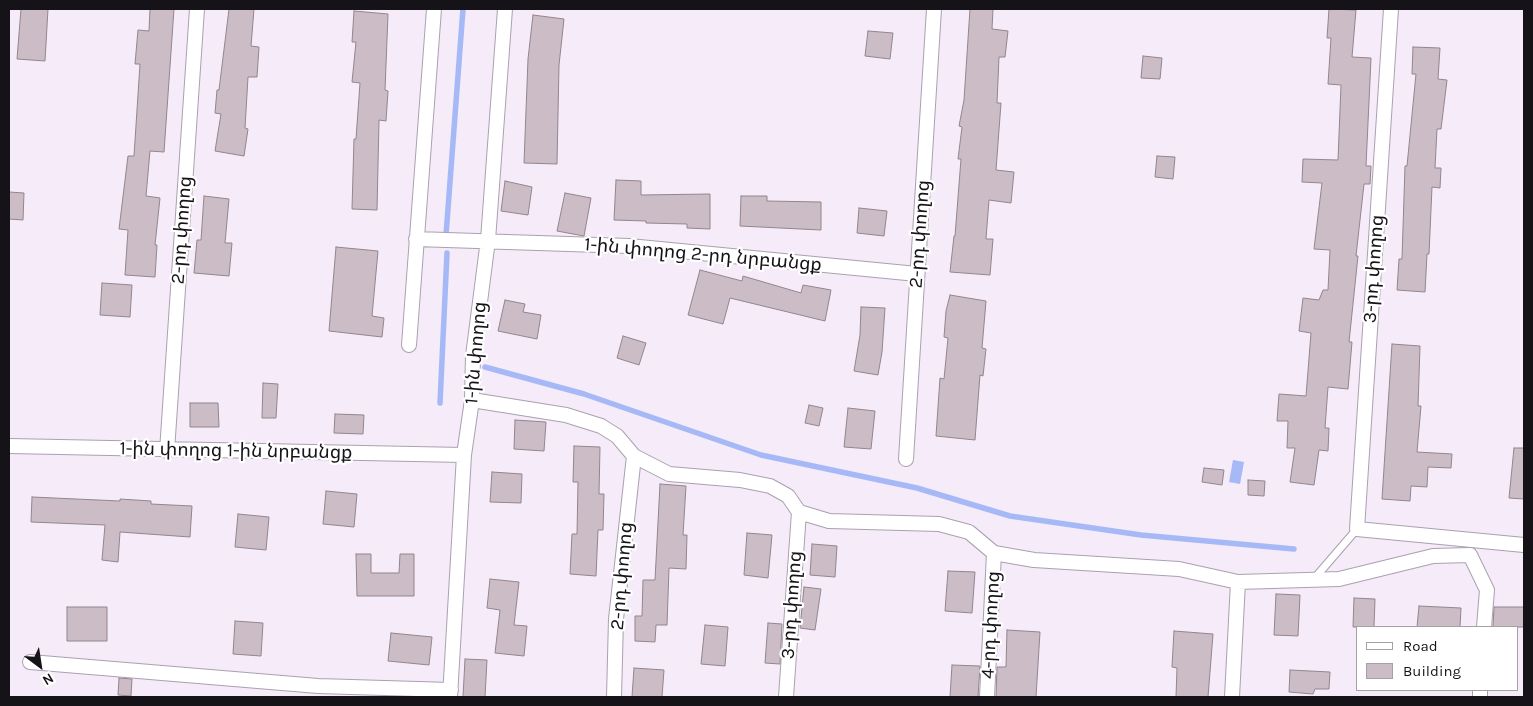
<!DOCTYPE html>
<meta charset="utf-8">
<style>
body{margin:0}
#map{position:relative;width:1533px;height:706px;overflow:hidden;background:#f5ebf9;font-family:Karla,sans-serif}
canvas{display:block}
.frame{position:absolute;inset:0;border:10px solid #161318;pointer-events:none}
.legend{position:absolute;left:1356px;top:626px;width:162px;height:65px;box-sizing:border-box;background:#fff;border:1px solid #a2a1a3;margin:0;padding:6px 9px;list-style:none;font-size:15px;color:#161318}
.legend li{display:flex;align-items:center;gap:10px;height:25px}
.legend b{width:25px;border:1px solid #a2a1a3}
.north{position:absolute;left:15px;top:641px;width:50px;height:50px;-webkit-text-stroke:4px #fff;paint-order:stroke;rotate:149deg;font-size:14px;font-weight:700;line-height:20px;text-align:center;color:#161318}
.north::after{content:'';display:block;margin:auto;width:18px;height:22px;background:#161318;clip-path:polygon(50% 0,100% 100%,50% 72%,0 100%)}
</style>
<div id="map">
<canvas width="1533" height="706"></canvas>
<div class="frame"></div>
<ul class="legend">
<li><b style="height:6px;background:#fff"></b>Road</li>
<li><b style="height:14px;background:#cbbcc6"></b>Building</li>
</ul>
<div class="north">N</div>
</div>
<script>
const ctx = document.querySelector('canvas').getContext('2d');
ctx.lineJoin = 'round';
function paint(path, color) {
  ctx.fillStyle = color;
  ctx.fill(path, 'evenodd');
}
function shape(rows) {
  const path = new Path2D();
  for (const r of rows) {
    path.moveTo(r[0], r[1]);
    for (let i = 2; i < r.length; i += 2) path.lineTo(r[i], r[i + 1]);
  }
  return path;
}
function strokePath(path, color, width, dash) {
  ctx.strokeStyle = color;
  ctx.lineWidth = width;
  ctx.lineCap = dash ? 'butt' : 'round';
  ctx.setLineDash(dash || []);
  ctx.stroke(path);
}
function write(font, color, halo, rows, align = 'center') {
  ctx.font = font + ' Karla,"Noto Sans Armenian",sans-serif';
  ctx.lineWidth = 4.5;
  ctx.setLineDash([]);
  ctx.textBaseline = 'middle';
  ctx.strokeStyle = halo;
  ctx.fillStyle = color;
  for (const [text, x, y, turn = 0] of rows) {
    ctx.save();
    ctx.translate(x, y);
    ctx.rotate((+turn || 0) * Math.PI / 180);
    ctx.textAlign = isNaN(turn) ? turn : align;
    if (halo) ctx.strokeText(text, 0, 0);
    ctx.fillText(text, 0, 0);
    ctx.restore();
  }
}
paint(shape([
 [1233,460,1244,462,1240,484,1229,482]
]), '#a6b9f6');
strokePath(shape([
 [446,235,463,9],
 [485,367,584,394,761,455,917,488,1010,516,1141,535,1294,549],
 [440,403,447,253]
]), '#a6b9f6', 5.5);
const building = shape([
 [21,9,48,9,45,61,17,59,21,9],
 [150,9,174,9,164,152,150,151,146,196,160,198,155,245,157,245,155,277,125,275,128,230,119,229,128,156,134,156,140,64,135,64,138,30,149,31,150,9],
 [229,9,254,9,251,46,259,47,257,77,248,77,245,128,248,129,244,156,215,151,221,114,215,113,217,90,219,90,229,9],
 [970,9,993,9,992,29,1008,31,1005,57,999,57,997,103,1001,103,996,170,1014,172,1011,203,989,200,986,239,993,239,990,275,950,272,954,236,955,236,961,159,958,159,962,127,959,126,964,100,970,9],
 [1329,9,1356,10,1352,57,1371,58,1366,166,1371,166,1370,184,1364,184,1356,256,1358,256,1349,342,1352,342,1348,389,1328,387,1325,428,1329,428,1328,451,1319,450,1314,485,1290,482,1295,448,1287,448,1288,421,1277,421,1279,394,1306,396,1311,333,1299,331,1303,298,1319,300,1323,290,1328,290,1330,250,1314,249,1322,183,1302,182,1303,159,1338,160,1341,85,1328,84,1331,38,1327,38,1329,9],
 [354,11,388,14,385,90,388,91,386,121,379,120,377,210,352,209,354,139,356,139,360,83,352,82,356,42,352,42,354,11],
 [533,15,564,19,559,65,557,164,524,163,528,59,533,15],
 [868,31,893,33,890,59,865,56,868,31],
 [1413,47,1440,48,1438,79,1447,80,1441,129,1437,129,1435,168,1441,168,1440,188,1432,187,1429,254,1427,254,1425,292,1397,290,1399,259,1402,259,1405,166,1407,166,1416,74,1412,74,1413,47],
 [1143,56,1162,58,1160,79,1141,78,1143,56],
 [1157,156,1175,157,1173,179,1155,177,1157,156],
 [616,180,641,181,641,195,710,194,710,229,687,228,687,224,646,223,646,221,614,220,616,180],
 [505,181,532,187,528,215,501,211,505,181],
 [9,192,24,193,23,220,9,219,9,192],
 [565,193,591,198,584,236,557,231,565,193],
 [204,196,229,199,225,243,232,243,229,276,194,273,197,240,201,240,204,196],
 [741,196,767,196,767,201,821,202,821,230,740,226,741,196],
 [859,208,887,211,884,236,857,233,859,208],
 [336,247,378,251,372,316,384,318,382,337,329,331,336,247],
 [700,270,742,281,743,276,801,293,803,285,831,290,825,321,730,298,723,324,688,315,700,270],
 [102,283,132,285,130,317,100,315,102,283],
 [950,295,986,301,982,348,986,349,983,376,980,375,975,440,936,436,940,378,944,379,948,338,944,337,946,311,950,295],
 [505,300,525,304,523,312,541,315,537,339,498,331,505,300],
 [861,307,885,308,882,352,878,375,854,371,860,335,861,307],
 [623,336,646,343,639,365,617,358,623,336],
 [1392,344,1420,346,1418,406,1421,406,1417,452,1452,454,1451,468,1428,467,1427,487,1411,486,1410,501,1382,499,1392,344],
 [263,383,278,384,276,418,262,418,263,383],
 [190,403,218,403,219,427,190,427,190,403],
 [809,405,823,408,819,426,805,423,809,405],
 [848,408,875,411,871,449,844,447,848,408],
 [335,414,364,415,363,434,334,433,335,414],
 [515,420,546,422,544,451,514,449,515,420],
 [574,446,600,447,599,494,604,494,603,530,598,530,596,576,570,574,572,534,577,534,578,482,573,482,574,446],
 [1514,448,1524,448,1524,499,1509,498,1514,448],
 [1204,468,1224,470,1222,485,1202,482,1204,468],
 [492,472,522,474,521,503,490,502,492,472],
 [1248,480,1265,481,1264,496,1248,495,1248,480],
 [660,484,686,486,683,535,687,535,686,569,669,568,667,625,656,625,655,642,635,641,635,616,642,616,643,580,655,580,660,484],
 [326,491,357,494,354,527,323,524,326,491],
 [32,497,120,501,120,499,151,501,151,504,192,506,190,537,120,532,118,562,102,560,105,525,31,522,32,497],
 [238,514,269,517,266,550,235,547,238,514],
 [747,533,772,535,768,578,744,575,747,533],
 [812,544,837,546,835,577,810,575,812,544],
 [356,554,371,554,371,573,399,573,400,554,414,554,414,596,357,596,356,554],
 [948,571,975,572,972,613,945,611,948,571],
 [490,579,519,582,514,625,527,626,524,656,495,653,500,610,487,608,490,579],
 [804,587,821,589,815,630,800,628,804,587],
 [1276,594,1300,595,1298,636,1274,635,1276,594],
 [1354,598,1375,599,1374,627,1353,627,1354,598],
 [1419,606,1461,608,1460,627,1417,627,1419,606],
 [67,607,107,607,107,641,67,641,67,607],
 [1494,607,1524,607,1524,627,1493,627,1494,607],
 [235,621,263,623,261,656,233,654,235,621],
 [768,623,782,624,780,664,765,663,768,623],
 [705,625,728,627,725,666,701,664,705,625],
 [1007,630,1040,632,1036,697,996,697,997,667,1006,667,1007,630],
 [1174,631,1213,634,1208,697,1176,697,1177,668,1172,667,1174,631],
 [391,633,432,637,429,665,388,661,391,633],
 [465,659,487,660,485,697,463,697,465,659],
 [952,665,980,666,978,697,950,697,952,665],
 [634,668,664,670,662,697,632,697,634,668],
 [1290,670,1330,672,1329,689,1315,689,1313,694,1289,692,1290,670],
 [119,678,132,679,131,696,118,695,119,678]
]);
paint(building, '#cbbcc6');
strokePath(building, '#93858e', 1);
const service = shape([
 [1313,580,1357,529]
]);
const minor = shape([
 [1391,9,1357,529,1524,545],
 [416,239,629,246,917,274],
 [409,345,434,9],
 [472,400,566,415,601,426,617,436,634,456,669,474,740,480,770,486,788,496,799,512,829,521,939,524,969,532,994,553,1034,560,1179,569,1238,582,1339,579,1433,556,1470,555,1487,590,1484,627],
 [9,446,464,455],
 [167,451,197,9],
 [906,459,934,9],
 [30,662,318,686,451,690],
 [450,697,464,455,472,400,473,356,488,240,505,9],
 [614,697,616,619,634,456],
 [786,697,799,512],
 [987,697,994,553],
 [1232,697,1238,582],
 [1480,697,1480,690]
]);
strokePath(service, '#aaa1ae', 9);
strokePath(minor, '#aaa1ae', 16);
strokePath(service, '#fff', 7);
strokePath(minor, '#fff', 14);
write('19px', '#161318', '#fff', [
 ["2-րդ փողոց",182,230,-86],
 ["2-րդ փողոց",920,234,-86],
 ["1-ին փողոց 2-րդ նրբանցք",703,255,5],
 ["3-րդ փողոց",1374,269,-86],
 ["1-ին փողոց",476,353,-85],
 ["1-ին փողոց 1-ին նրբանցք",236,451,1],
 ["2-րդ փողոց",622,576,-85],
 ["3-րդ փողոց",792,605,-86],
 ["4-րդ փողոց",991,625,-87]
]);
</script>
